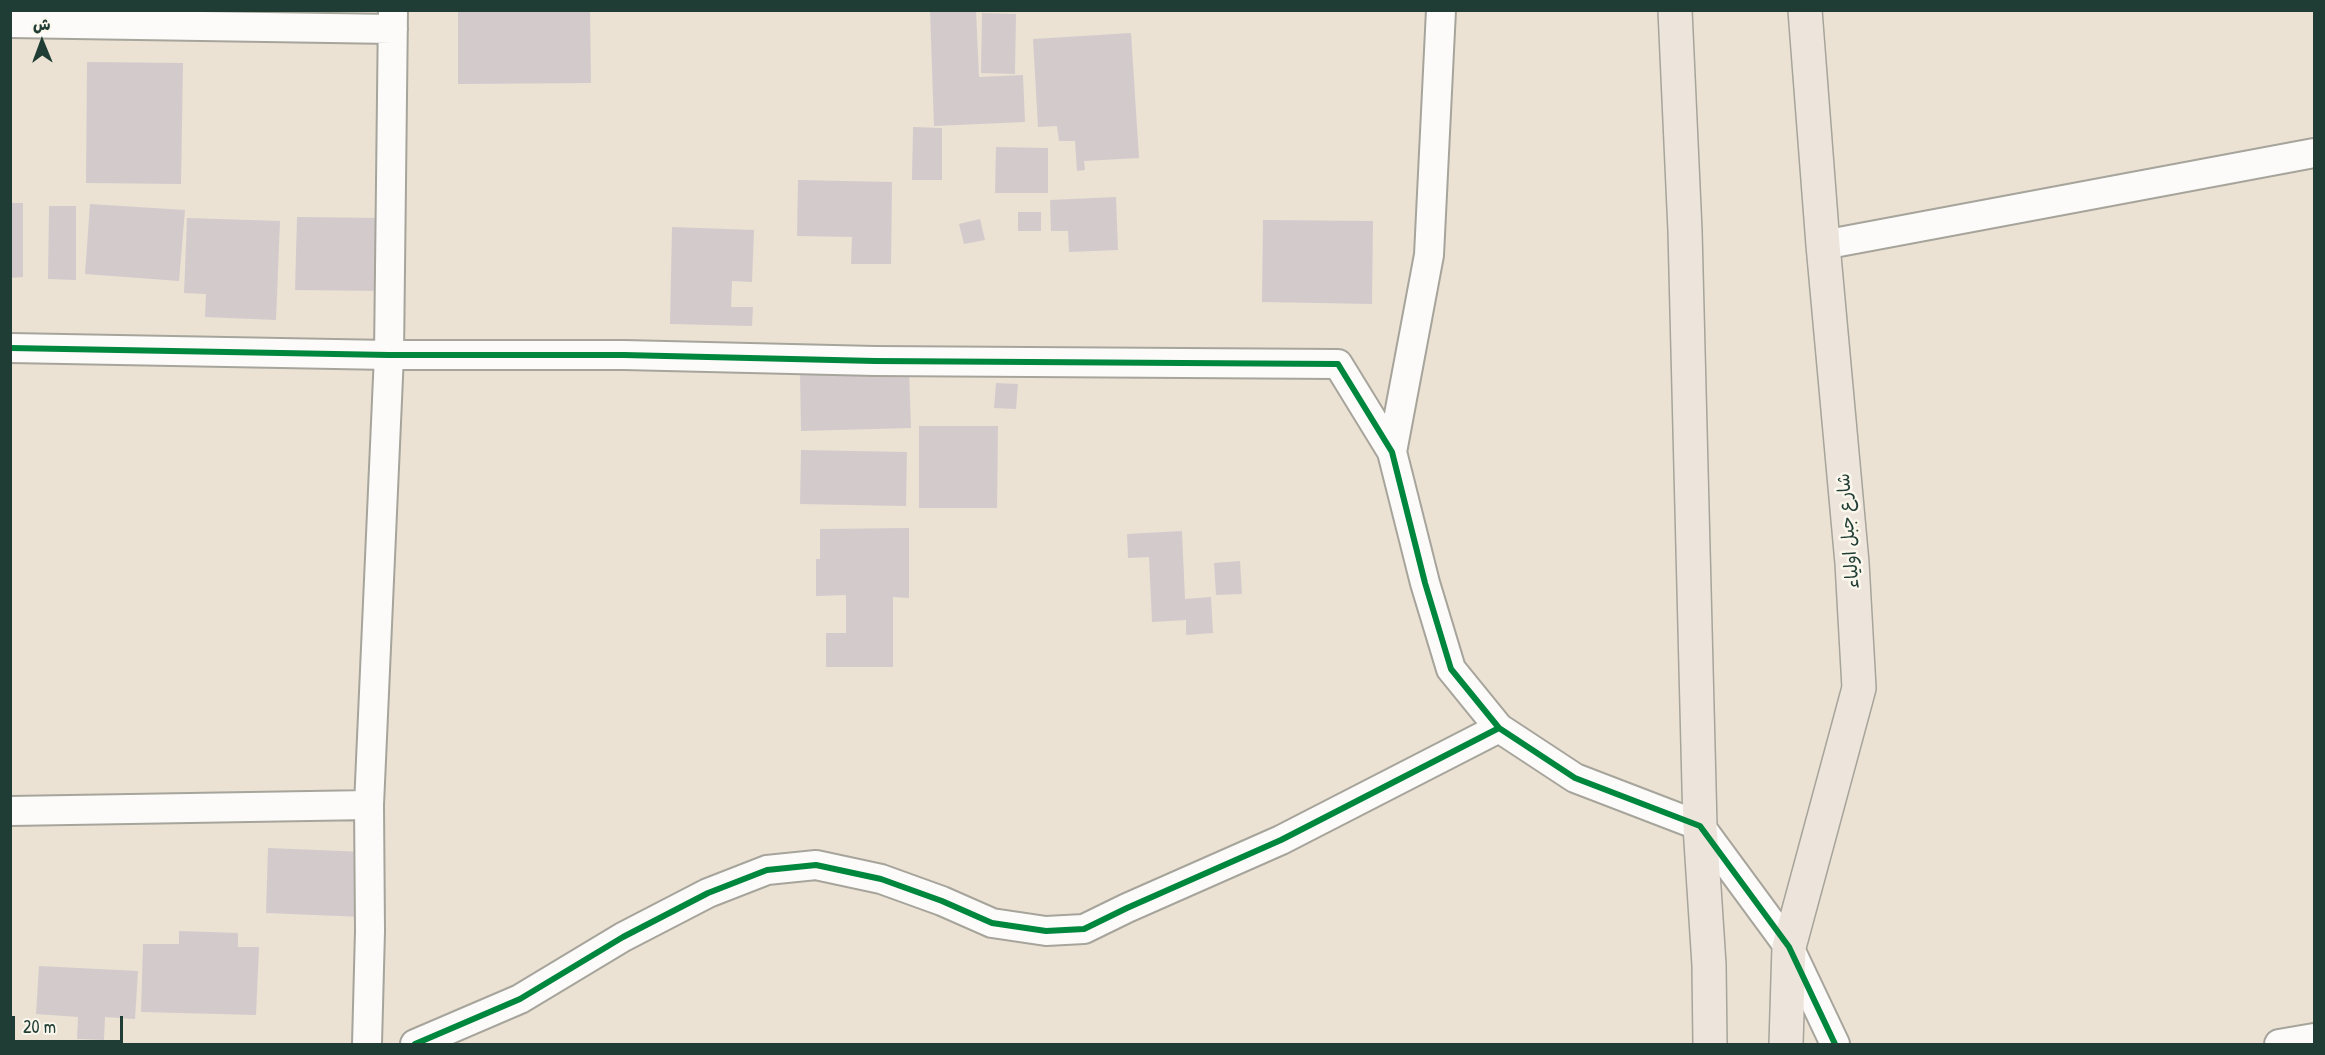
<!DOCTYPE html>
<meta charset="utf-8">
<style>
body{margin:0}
#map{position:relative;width:2325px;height:1055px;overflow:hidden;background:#ebe2d4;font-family:"Patrick Hand","Playpen Sans Arabic",sans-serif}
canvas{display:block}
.frame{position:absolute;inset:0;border:12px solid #1f3d34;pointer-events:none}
.north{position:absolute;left:12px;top:12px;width:60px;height:60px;-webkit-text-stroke:4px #fbf7ec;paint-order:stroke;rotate:359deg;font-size:16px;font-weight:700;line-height:24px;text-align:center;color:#1f3d34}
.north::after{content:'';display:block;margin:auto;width:21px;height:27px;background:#1f3d34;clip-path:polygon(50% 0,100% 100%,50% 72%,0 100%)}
.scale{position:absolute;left:12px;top:1016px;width:111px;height:27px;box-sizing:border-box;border:3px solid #1f3d34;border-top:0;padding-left:8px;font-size:18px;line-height:21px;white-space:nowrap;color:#1f3d34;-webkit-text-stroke:4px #fbf7ec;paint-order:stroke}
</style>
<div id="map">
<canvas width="2325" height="1055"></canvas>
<div class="frame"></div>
<div class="north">ش</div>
<div class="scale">20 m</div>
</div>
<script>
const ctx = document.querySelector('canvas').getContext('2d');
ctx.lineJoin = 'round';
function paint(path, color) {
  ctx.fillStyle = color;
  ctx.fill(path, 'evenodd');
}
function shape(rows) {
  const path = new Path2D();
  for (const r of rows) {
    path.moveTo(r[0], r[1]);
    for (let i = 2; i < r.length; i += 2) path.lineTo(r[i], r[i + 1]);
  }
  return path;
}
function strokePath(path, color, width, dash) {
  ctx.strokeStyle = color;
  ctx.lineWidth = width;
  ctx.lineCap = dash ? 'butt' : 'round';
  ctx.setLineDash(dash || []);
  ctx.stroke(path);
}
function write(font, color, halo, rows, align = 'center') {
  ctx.font = font + ' "Patrick Hand","Playpen Sans Arabic",sans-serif';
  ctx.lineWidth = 5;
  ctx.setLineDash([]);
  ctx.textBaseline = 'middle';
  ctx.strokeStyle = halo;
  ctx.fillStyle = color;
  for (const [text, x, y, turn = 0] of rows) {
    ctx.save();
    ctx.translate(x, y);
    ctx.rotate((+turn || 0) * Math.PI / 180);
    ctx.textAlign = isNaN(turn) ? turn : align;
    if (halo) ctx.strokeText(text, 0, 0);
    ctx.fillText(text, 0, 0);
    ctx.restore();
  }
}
paint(shape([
 [458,10,590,10,591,83,458,84],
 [930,10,976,10,979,77,1023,75,1025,122,934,126],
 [982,13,1016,14,1015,74,981,73],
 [1131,33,1139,158,1084,161,1085,170,1077,171,1075,141,1059,141,1057,126,1038,127,1033,39],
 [87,62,183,63,181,184,86,183],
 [913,127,942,128,942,180,912,180],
 [996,147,1048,148,1048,193,995,193],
 [798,180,892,182,891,264,851,264,852,237,797,236],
 [1116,197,1118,250,1069,252,1068,231,1051,231,1050,200],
 [10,203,23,203,23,277,10,278],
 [90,204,185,210,179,281,85,274],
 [49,206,76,206,76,280,48,279],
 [1018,212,1041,212,1041,231,1018,231],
 [297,217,385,218,384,291,295,290],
 [187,218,280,221,276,320,205,317,206,294,184,293],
 [980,219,985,240,964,244,959,224],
 [1263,220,1373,221,1372,304,1262,302],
 [672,227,754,230,752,282,732,281,731,307,753,307,752,326,670,324],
 [909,369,911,428,801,431,800,372],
 [996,383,1018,384,1016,409,994,408],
 [919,426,998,426,997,508,919,508],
 [801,450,907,452,906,506,800,504],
 [909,528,909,598,893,597,893,667,826,667,826,633,846,633,846,595,816,596,816,559,820,559,820,529],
 [1182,531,1185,599,1211,597,1213,633,1186,635,1186,620,1152,622,1149,557,1128,558,1127,534],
 [1240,561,1242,594,1216,595,1214,563],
 [268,848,365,852,363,917,266,913],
 [179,931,238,933,238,947,259,947,256,1015,141,1012,143,944,179,944],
 [39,966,138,971,135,1019,105,1017,104,1040,77,1039,78,1017,36,1014]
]), '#d3cacc');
const minor = shape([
 [10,23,393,29],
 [1823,245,2314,153],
 [10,348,389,355,624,355,875,361,1338,364,1392,452,1425,583,1451,669,1499,728,1575,778,1700,826,1789,947,1835,1044],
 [1392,452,1429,255,1441,10],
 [10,811,369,805],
 [367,1044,370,931,369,805,389,355,393,10],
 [415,1044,520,999,623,937,708,893,767,870,816,865,881,879,942,901,992,923,1046,931,1084,929,1127,908,1281,840,1499,728],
 [2279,1044,2314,1038]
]);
const trunk = shape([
 [1675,10,1685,231,1700,826,1709,965,1710,1044],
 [1786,1044,1789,947,1859,688,1852,563,1823,245,1805,10]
]);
strokePath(minor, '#a6a49b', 32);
strokePath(trunk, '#a6a49b', 36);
strokePath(minor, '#fcfbf9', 28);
strokePath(trunk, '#ede5dc', 33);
strokePath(shape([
 [10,348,389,355,624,355,875,361,1338,364,1392,452,1425,583,1451,669,1499,728,1575,778,1700,826,1789,947,1835,1044],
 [415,1044,520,999,623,937,708,893,767,870,816,865,881,879,942,901,992,923,1046,931,1084,929,1127,908,1281,840,1499,728]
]), '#00873e', 6);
write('18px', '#1f3d34', '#fbf7ec', [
 ["شارع جبل اولياء",1849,531,-95]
]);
</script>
